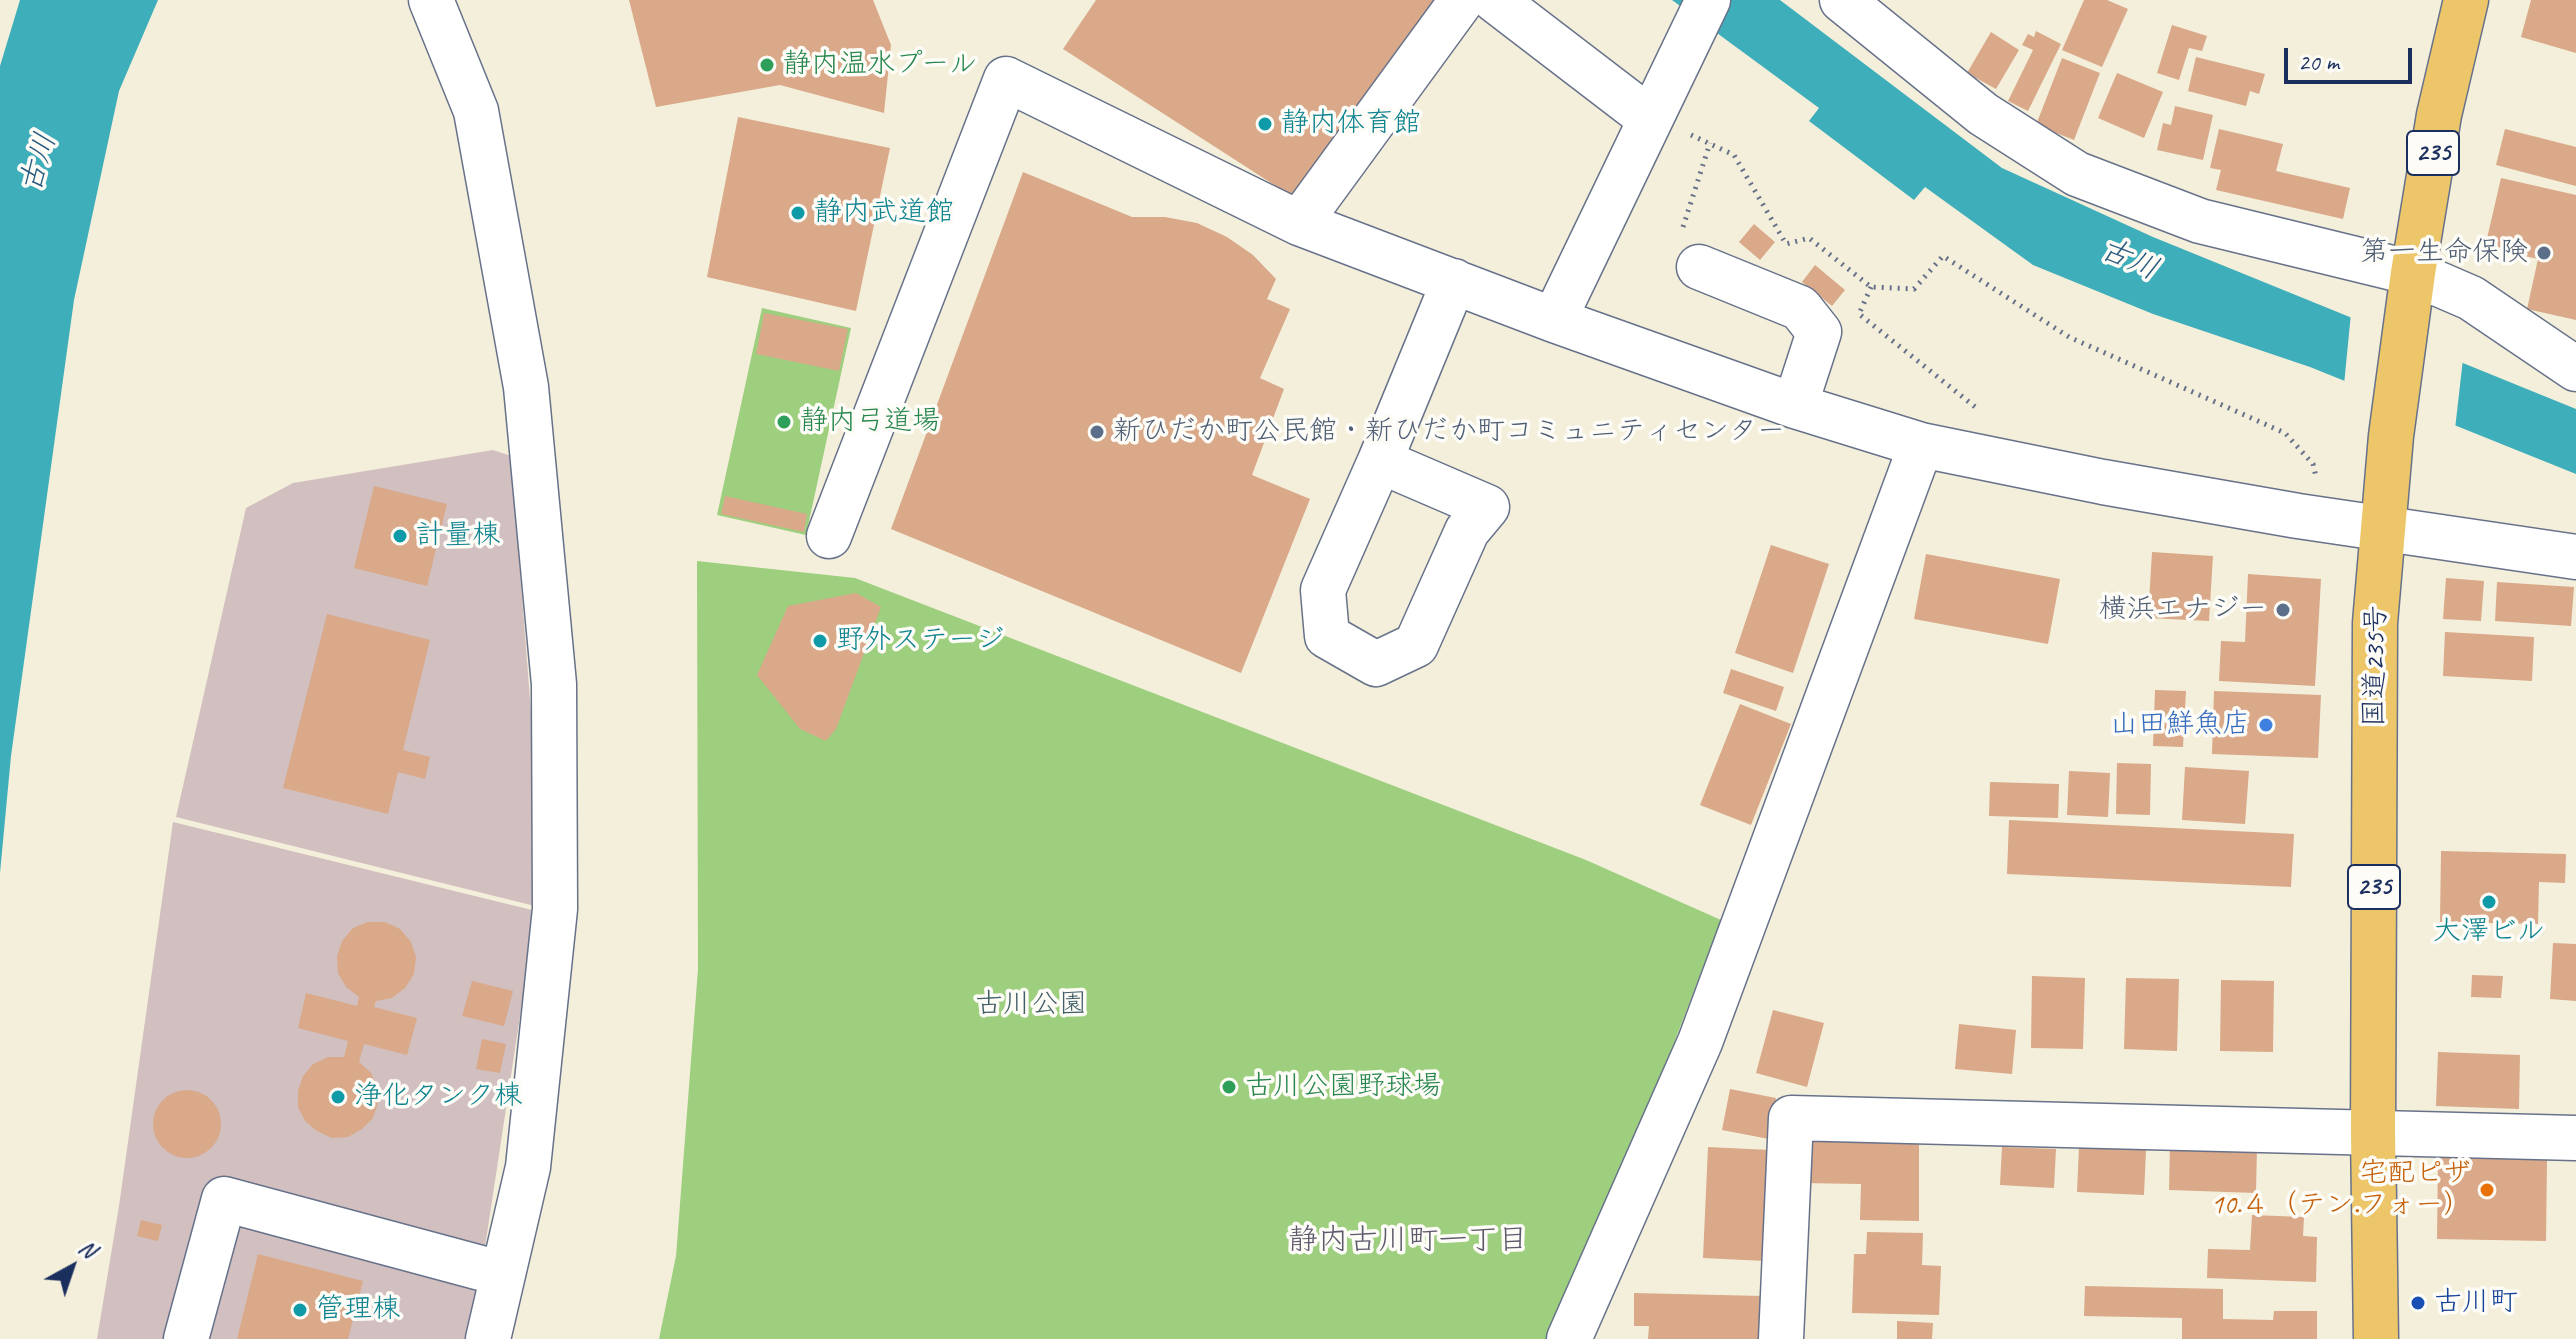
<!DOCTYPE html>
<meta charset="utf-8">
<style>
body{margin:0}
#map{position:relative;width:2576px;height:1339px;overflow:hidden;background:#f4efdb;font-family:Caveat,sans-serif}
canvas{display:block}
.north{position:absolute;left:32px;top:1227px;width:80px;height:80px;-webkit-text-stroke:6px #fdfcf7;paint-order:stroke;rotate:40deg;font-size:22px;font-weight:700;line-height:32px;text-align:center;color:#1b2f5e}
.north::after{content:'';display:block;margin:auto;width:28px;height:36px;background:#1b2f5e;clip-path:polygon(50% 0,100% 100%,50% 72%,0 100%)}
.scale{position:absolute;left:2284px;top:48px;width:128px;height:36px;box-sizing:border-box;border:4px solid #1b2f5e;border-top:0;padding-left:10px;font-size:24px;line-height:28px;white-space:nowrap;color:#1b2f5e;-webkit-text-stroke:6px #fdfcf7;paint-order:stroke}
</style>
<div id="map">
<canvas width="2576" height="1339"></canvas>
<div class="north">N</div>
<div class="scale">20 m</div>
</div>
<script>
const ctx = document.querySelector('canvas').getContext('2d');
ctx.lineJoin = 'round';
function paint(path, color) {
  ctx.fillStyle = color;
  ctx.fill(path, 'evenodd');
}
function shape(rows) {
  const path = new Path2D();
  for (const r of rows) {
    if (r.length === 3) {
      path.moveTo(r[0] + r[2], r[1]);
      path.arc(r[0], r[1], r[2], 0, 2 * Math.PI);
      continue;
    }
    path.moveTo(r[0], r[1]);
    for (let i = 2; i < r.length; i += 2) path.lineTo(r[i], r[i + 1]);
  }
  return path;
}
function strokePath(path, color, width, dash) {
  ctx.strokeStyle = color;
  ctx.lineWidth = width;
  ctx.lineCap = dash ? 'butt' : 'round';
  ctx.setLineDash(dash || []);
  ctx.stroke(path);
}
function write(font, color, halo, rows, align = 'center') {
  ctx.font = font + ' Caveat,"Klee One",sans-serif';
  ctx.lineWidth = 7;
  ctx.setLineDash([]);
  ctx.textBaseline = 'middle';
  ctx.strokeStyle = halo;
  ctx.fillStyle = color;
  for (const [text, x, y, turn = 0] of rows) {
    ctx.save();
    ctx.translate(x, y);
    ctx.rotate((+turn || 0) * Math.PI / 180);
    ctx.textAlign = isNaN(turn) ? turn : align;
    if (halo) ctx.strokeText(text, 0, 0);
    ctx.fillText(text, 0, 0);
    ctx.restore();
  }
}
paint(shape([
 [493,450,511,456,539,815,535,906,176,817,246,508,293,483],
 [173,822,536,911,471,1339,97,1339,119,1206]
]), '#d2bfbf');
paint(shape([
 [762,308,851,328,806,535,717,515],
 [697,561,855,578,1586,860,1721,920,1596,1247,1549,1339,659,1339,676,1256,698,969]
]), '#9dcf7f');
paint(shape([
 [20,0,158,0,119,91,74,300,11,756,0,873,0,66],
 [1672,0,1780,0,2002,168,2153,237,2576,409,2576,474,2310,367,2153,314,2033,265,1925,187,1914,200,1809,121,1819,108]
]), '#3faebb');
paint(shape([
 [2351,313,2463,359,2455,429,2344,385]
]), '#f4efdb');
paint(shape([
 [629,0,873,0,891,45,884,113,780,85,656,107],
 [1096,0,1442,0,1296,199,1063,49],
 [2084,0,2107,0,2128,9,2102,67,2062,50],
 [2531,0,2576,0,2576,53,2521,37],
 [2172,25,2207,36,2202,51,2189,48,2179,80,2157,73],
 [2036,31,2061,44,2028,111,2008,101,2033,50,2022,45,2028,34,2034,37],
 [1991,32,2019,50,1996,89,1967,73],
 [2196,57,2265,74,2259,94,2250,91,2246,106,2188,91],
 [2062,58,2100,73,2074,140,2036,125],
 [2117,73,2163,92,2144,138,2098,118],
 [2175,106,2213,115,2203,160,2157,150,2163,123,2171,125],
 [738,117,890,148,856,311,707,277],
 [2219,129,2283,144,2276,171,2350,188,2343,219,2216,190,2221,170,2210,168],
 [2505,129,2576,147,2576,186,2496,165],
 [1023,172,1132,217,1165,217,1197,223,1227,237,1253,255,1276,279,1267,299,1290,309,1260,378,1284,389,1252,475,1310,499,1241,673,891,529],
 [2501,178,2576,195,2576,320,2527,309,2538,259,2485,247],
 [1754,224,1775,242,1760,260,1739,242],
 [1815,265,1845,290,1832,306,1802,282],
 [764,313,848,329,839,371,756,354],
 [374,486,447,504,427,586,354,568],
 [725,496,807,514,804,532,721,514],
 [1771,545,1829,564,1793,673,1735,653],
 [2152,552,2213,556,2209,621,2148,618],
 [1926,554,2060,579,2048,644,1914,619],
 [2248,574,2321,579,2315,686,2219,681,2221,641,2245,642],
 [2446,578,2484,581,2481,621,2443,619],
 [2497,582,2574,587,2571,626,2495,621],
 [856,593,881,607,836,729,826,741,800,729,757,675,788,606],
 [327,614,430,640,403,750,430,757,425,779,398,772,388,814,283,788],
 [2445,632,2534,637,2532,681,2443,676],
 [1731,669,1784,687,1776,711,1723,693],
 [2155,690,2186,691,2183,747,2153,746],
 [2214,691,2321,695,2318,758,2212,754],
 [1740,704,1791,724,1751,825,1700,805],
 [2117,763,2151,764,2150,815,2116,814],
 [2185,767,2249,771,2245,824,2182,820],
 [2069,771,2110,773,2108,817,2067,815],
 [1990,782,2059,784,2058,818,1989,816],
 [2009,820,2294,834,2291,887,2007,874],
 [2441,851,2566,854,2565,883,2539,882,2538,924,2440,922],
 [368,922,385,922,400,929,411,942,416,957,414,974,405,988,392,998,376,1001,374,1007,417,1018,407,1055,364,1044,359,1062,371,1073,377,1087,378,1103,373,1118,362,1129,348,1137,332,1138,317,1131,305,1121,298,1107,298,1091,303,1076,313,1064,328,1057,344,1057,348,1041,298,1028,306,993,357,1006,359,997,346,987,338,973,337,956,342,941,353,928],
 [2553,943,2576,944,2576,1001,2550,999],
 [2472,975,2503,976,2501,998,2471,997],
 [2032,976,2085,978,2083,1049,2031,1048],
 [2126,978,2179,979,2177,1051,2124,1049],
 [2221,980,2274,981,2273,1052,2220,1051],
 [472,981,513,991,504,1026,462,1016],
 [1773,1010,1824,1023,1807,1087,1756,1073],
 [1959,1024,2016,1030,2012,1074,1955,1069],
 [482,1039,506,1044,500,1073,476,1069],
 [2438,1052,2520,1055,2519,1109,2436,1106],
 [1730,1089,1776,1098,1769,1139,1722,1130],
 [187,1124,34],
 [1802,1138,1919,1138,1919,1221,1860,1220,1861,1184,1801,1183],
 [2170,1143,2257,1145,2256,1193,2169,1190],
 [1708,1147,1770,1150,1765,1261,1703,1258],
 [2002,1147,2056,1149,2054,1188,2000,1185],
 [2079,1147,2146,1150,2144,1195,2077,1192],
 [2438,1157,2547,1160,2546,1241,2437,1239],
 [2252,1215,2304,1217,2303,1236,2317,1237,2316,1282,2207,1278,2208,1249,2250,1250],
 [141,1220,162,1225,158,1241,137,1236],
 [1867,1232,1923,1233,1922,1265,1941,1266,1939,1315,1852,1313,1854,1254,1866,1254],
 [258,1254,363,1281,348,1339,237,1339],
 [2085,1286,2223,1289,2223,1319,2273,1320,2274,1311,2317,1311,2317,1339,2182,1339,2182,1318,2084,1316],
 [1634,1293,1763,1296,1762,1339,1648,1339,1649,1326,1634,1326],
 [1897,1321,1933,1323,1932,1339,1897,1339]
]), '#d9a989');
const minor = shape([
 [431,0,476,111,526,387,554,684,555,909,528,1167,488,1339],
 [1495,0,1649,118],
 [1842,0,1983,114,2077,174,2200,221,2413,273,2471,298,2576,369],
 [1299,223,1462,0],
 [1699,267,1800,308,1819,332,1795,406],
 [1554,320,1708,0],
 [1380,461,1323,590,1327,636,1376,664,1416,645,1467,531,1487,507,1380,461,1454,281],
 [829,536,1006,79,1299,223,1554,320,1795,406,1921,445,2103,482,2298,516,2576,557],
 [186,1339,224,1199,503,1274],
 [1569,1339,1700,1042,1921,445],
 [1781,1339,1791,1118,2576,1138]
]);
const highway = shape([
 [2376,1339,2373,1132,2375,623,2391,436,2413,273,2439,115,2466,0]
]);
strokePath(minor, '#67728a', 47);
strokePath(highway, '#67728a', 47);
strokePath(shape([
 [1691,135,1734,155,1786,244,1809,238,1871,287,1914,289,1943,256,2069,337,2285,433,2313,464,2316,477],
 [1683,227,1710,143],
 [1871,287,1859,314,1979,410]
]), '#67728a', 5, [2, 6]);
strokePath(minor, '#fff', 44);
strokePath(highway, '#ecc669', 44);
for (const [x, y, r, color] of [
 [767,65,8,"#2e9e5b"],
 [1265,124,8,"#0f9aa8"],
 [798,213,8,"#0f9aa8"],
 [2544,253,8,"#5c6f8a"],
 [784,422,8,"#2e9e5b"],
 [1097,432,8,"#5c6f8a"],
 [400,536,8,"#0f9aa8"],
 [2283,610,8,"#5c6f8a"],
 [820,641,8,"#0f9aa8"],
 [2266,725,8,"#3f7fe0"],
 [2489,902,8,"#0f9aa8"],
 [1229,1087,8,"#2e9e5b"],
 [338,1097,8,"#0f9aa8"],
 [2487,1190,8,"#e8710a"],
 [2418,1303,8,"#1a4fb4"],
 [300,1310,8,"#0f9aa8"]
]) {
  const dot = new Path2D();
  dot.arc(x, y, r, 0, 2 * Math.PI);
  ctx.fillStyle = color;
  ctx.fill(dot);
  strokePath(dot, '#fdfcf7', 3);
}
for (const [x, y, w] of [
 [2433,153,52],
 [2374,887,52]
]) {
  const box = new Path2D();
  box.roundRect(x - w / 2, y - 22, w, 44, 6);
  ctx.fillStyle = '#fdfcf7';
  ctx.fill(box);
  strokePath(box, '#1b2f5e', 2);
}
write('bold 26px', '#1b2f5e', null, [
 ["235",2433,153],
 ["235",2374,887]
]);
write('28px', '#27864d', '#fdfcf7', [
 ["静内温水プール",783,65],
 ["静内弓道場",800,422],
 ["古川公園野球場",1245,1087]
], 'left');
write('28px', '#0d838f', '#fdfcf7', [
 ["静内体育館",1281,124],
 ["静内武道館",814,213],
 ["計量棟",416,536],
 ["野外ステージ",836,641],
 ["大澤ビル",2489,932,"center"],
 ["浄化タンク棟",354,1097],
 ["管理棟",316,1310]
], 'left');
write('28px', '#4e5e75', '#fdfcf7', [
 ["第一生命保険",2528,253],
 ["新ひだか町公民館・新ひだか町コミュニティセンター",1113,432,"left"],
 ["横浜エナジー",2267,610]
], 'right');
write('28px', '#1b2f5e', '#fdfcf7', [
 ["国道235号",2376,666,-89]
]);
write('28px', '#366cbe', '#fdfcf7', [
 ["山田鮮魚店",2250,725]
], 'right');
write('28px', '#425f68', '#fdfcf7', [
 ["古川公園",1031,1005]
]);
write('28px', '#c56008', '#fdfcf7', [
 ["宅配ピザ",2471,1174],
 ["10.４（テン.フォー）",2471,1206]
], 'right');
write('28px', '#164399', '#fdfcf7', [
 ["古川町",2434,1303]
], 'left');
write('italic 30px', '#285b7f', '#fdfcf7', [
 ["古川",39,163,-73],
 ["古川",2129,260,24]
]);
write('30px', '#5e5a6d', '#fdfcf7', [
 ["静内古川町一丁目",1408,1241]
]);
</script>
